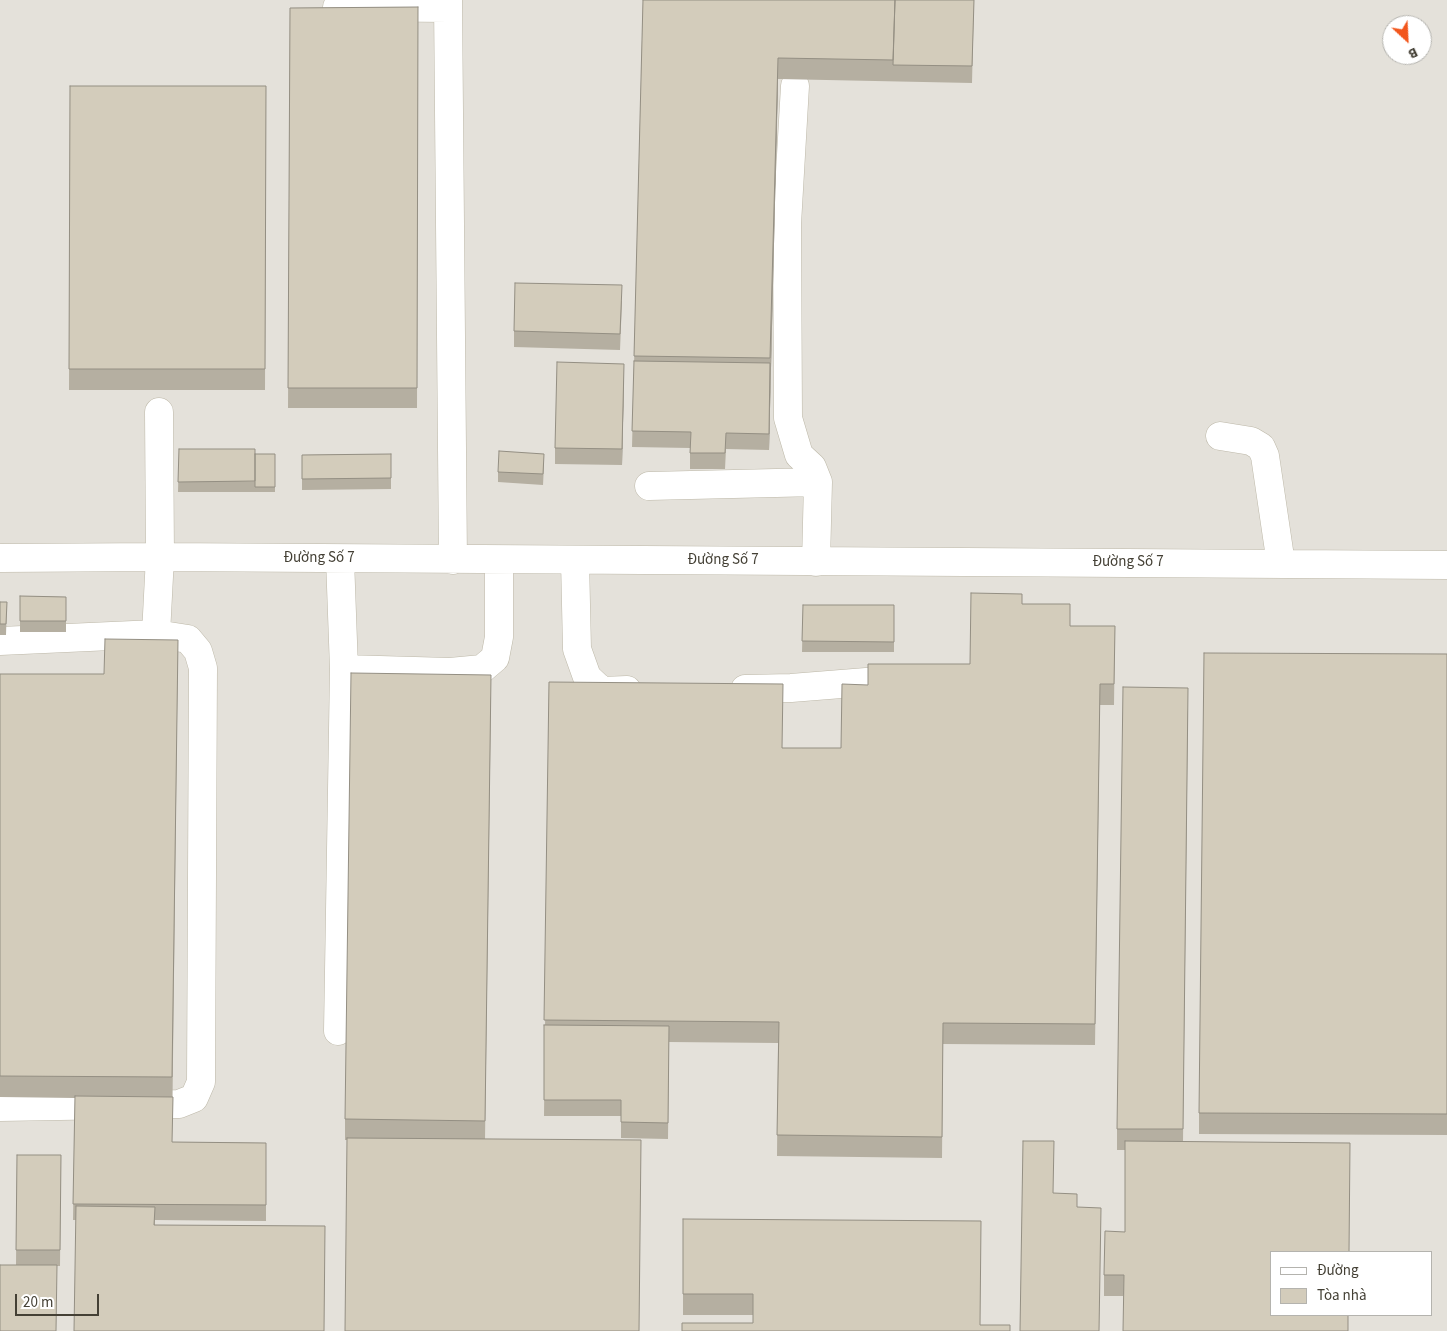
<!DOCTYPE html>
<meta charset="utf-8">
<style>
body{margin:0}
#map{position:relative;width:1447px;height:1331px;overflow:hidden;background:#f2efe5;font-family:"Source Sans 3",sans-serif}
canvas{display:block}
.legend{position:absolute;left:1270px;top:1251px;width:162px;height:65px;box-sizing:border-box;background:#fff;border:1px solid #b4b3ae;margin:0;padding:6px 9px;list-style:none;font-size:15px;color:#444035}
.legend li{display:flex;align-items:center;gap:10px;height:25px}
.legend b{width:25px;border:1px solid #b4b3ae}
.north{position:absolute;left:1382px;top:15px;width:50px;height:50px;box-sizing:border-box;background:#fff;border:1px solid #b4b3ae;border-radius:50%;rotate:155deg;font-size:14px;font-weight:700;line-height:20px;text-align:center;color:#444035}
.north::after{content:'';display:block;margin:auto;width:18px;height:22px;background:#f2561c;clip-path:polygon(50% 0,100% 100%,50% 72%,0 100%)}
.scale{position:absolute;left:15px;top:1294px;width:84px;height:22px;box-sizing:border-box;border:2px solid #444035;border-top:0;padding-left:6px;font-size:15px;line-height:18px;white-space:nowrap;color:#444035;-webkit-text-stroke:4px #fff;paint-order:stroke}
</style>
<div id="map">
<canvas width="1447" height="1331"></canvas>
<ul class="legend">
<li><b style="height:6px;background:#fff"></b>Đường</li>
<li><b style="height:14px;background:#d3ccbb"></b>Tòa nhà</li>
</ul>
<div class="north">B</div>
<div class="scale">20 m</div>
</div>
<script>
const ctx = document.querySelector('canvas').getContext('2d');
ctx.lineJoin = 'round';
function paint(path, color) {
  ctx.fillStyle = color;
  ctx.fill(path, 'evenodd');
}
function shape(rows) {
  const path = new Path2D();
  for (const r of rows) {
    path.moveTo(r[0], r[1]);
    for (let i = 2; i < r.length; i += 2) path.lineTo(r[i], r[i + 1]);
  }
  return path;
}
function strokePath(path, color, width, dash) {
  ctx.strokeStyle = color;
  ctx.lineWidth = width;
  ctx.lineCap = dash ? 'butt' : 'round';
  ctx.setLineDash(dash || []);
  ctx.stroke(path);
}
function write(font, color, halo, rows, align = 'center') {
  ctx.font = font + ' "Source Sans 3",sans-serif';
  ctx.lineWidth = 4;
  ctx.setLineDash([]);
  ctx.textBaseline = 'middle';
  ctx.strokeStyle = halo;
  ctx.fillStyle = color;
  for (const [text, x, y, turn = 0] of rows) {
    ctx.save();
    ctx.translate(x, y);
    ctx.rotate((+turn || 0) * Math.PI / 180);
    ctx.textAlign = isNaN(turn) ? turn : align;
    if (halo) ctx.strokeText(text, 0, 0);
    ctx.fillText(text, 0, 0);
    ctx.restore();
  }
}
paint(shape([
 [0,0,1447,0,1447,1331,0,1331],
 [1392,25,1422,25,1422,55,1392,55],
 [1271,1252,1431,1252,1431,1315,1271,1315]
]), '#e4e1da');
const minor = shape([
 [448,0,453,560],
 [337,7,448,8],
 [795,86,787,224,788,418,799,455,812,467,818,482,816,562],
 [1220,436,1251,441,1261,447,1265,456,1281,564],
 [649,486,818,482],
 [0,558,160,557,1447,565],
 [340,559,344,669,450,672,482,669,495,658,499,637,499,560],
 [575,560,577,649,587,677,602,691,627,690],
 [0,641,156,634],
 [745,689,791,688,904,679],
 [338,1031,344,669],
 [0,1107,179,1104,194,1098,201,1082,203,668,198,651,188,639,156,634,160,557,159,412]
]);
strokePath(minor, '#bdb8a8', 29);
strokePath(minor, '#fff', 28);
paint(shape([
 [643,0,974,0,972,83,778,79,769,450,726,449,725,469,690,469,690,448,632,447],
 [418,7,417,408,288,408,290,8],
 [70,86,266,86,265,390,69,390],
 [622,301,620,350,514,347,514,331],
 [624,380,622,465,555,464,555,448],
 [179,449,255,454,275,454,275,492,178,492],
 [391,454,391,489,302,490,302,455],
 [544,465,543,485,498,482,498,472],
 [20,596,66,597,66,632,20,632],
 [0,602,7,602,6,635,0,635],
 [1022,604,1070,626,1115,626,1114,705,1100,705,1095,1045,943,1044,942,1158,777,1156,778,1043,669,1042,668,1139,621,1138,621,1116,544,1116,549,682,783,748,841,748,868,685,970,664],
 [803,605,894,605,894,652,802,652],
 [178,640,172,1142,266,1143,266,1221,155,1220,155,1225,324,1331,76,1220,73,1220,75,1098,0,1097,0,674,104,674],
 [1447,654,1447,1135,1199,1134,1199,1113],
 [491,696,485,1139,345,1140,345,1119],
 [1188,708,1183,1142,1123,1296,1104,1296,1104,1275,1125,1232,1125,1150,1117,1150,1117,1129],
 [17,1155,61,1155,60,1266,16,1265],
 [683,1219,980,1325,753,1323,753,1315,683,1315]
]), '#b5afa1');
paint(shape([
 [778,58,778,79,769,450,769,434],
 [624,364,624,380,622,465,622,449]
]), '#948f83');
const building = shape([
 [643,0,895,0,893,60,778,58,770,358,634,356,643,0],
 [895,0,974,0,972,66,893,65,895,0],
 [418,7,417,388,288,388,290,8,418,7],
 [70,86,266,86,265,369,69,369,70,86],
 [515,283,622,285,620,334,514,331,515,283],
 [634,361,770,363,769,434,726,433,725,453,690,453,691,432,632,431,634,361],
 [557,362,624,364,622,449,555,448,557,362],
 [179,449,255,449,255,481,178,482,179,449],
 [499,451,544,454,543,474,498,472,499,451],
 [255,454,275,454,275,487,255,487,255,454],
 [391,454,391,478,302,479,302,455,391,454],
 [971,593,1022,594,1022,604,1070,604,1070,626,1115,626,1114,684,1100,684,1095,1024,943,1023,942,1137,777,1135,779,1022,544,1020,549,682,783,684,782,748,841,748,842,684,868,685,868,664,970,664,971,593],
 [20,596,66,597,66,621,20,621,20,596],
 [0,602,7,602,6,624,0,624,0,602],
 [803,605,894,605,894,642,802,641,803,605],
 [105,639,178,640,172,1077,0,1076,0,674,104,674,105,639],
 [1204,653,1447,654,1447,1114,1199,1113,1204,653],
 [351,673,491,675,485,1121,345,1119,351,673],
 [1123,687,1188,688,1183,1129,1117,1129,1123,687],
 [544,1025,669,1026,668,1123,621,1122,621,1100,544,1100,544,1025],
 [75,1096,173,1097,172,1142,266,1143,266,1205,73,1204,75,1096],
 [347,1138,641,1140,639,1331,345,1331,347,1138],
 [1023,1141,1054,1141,1053,1193,1077,1194,1077,1207,1101,1208,1099,1331,1020,1331,1023,1141],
 [1125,1141,1350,1143,1349,1252,1271,1252,1271,1315,1348,1315,1348,1331,1123,1331,1124,1275,1104,1275,1105,1231,1125,1232,1125,1141],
 [17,1155,61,1155,60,1250,16,1250,17,1155],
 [76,1206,155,1207,154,1225,325,1226,324,1331,74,1331,76,1206],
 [683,1219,981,1221,980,1325,1010,1325,1010,1331,682,1331,682,1323,753,1323,753,1294,683,1294,683,1219],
 [0,1265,57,1265,56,1331,0,1331,0,1265]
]);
paint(building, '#d3ccbb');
strokePath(building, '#948f83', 1);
write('15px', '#444035', '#fff', [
 ["Đường Số 7",319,559],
 ["Đường Số 7",723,561],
 ["Đường Số 7",1128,563]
]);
</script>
